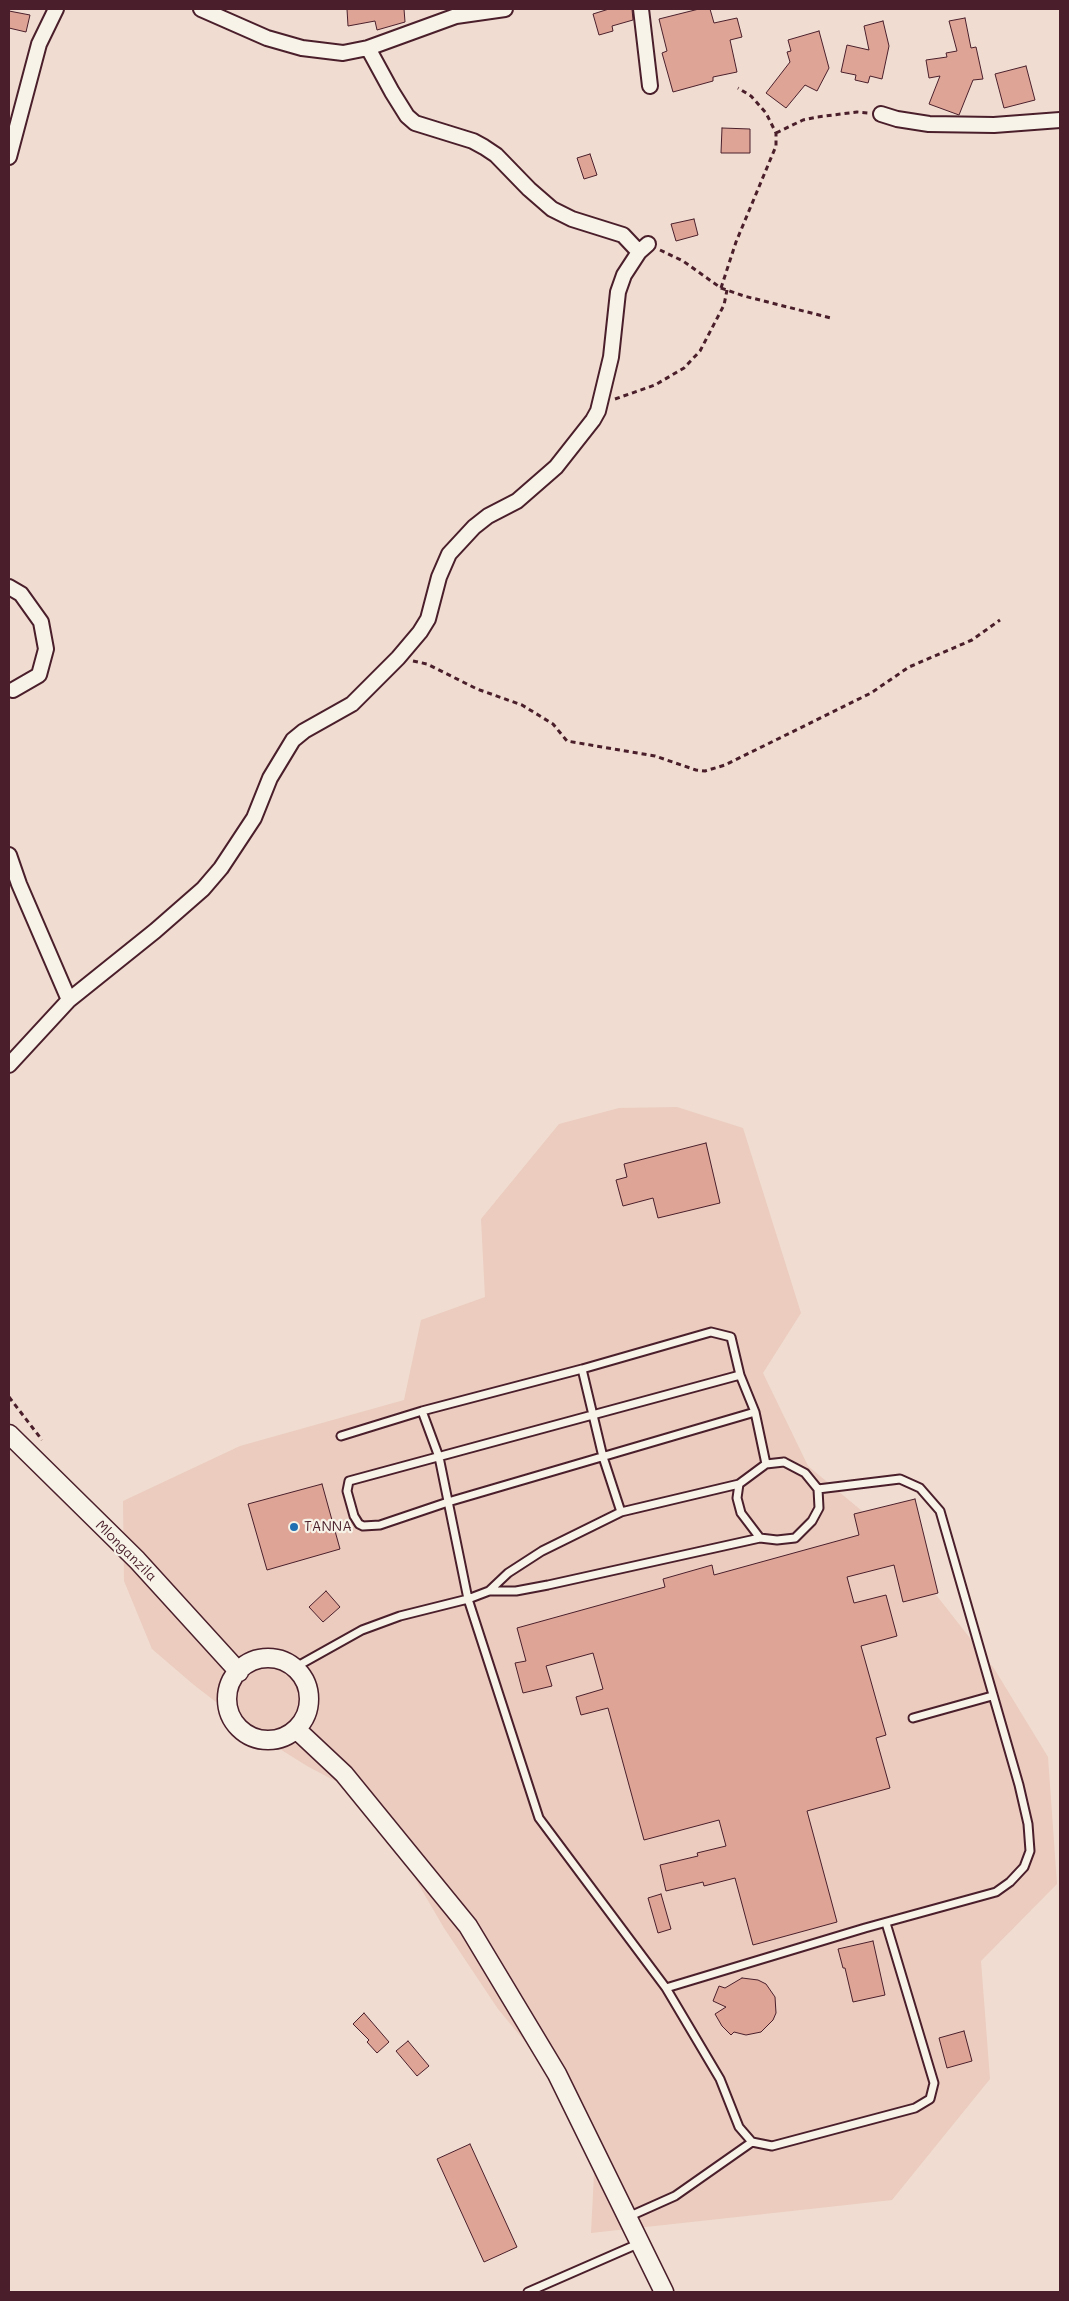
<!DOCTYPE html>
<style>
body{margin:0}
#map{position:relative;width:1069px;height:2301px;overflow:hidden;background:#f0dcd0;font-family:Mali,sans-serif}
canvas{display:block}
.frame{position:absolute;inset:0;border:10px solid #4a1f2b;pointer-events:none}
</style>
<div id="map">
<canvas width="1069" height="2301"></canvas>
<div class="frame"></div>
</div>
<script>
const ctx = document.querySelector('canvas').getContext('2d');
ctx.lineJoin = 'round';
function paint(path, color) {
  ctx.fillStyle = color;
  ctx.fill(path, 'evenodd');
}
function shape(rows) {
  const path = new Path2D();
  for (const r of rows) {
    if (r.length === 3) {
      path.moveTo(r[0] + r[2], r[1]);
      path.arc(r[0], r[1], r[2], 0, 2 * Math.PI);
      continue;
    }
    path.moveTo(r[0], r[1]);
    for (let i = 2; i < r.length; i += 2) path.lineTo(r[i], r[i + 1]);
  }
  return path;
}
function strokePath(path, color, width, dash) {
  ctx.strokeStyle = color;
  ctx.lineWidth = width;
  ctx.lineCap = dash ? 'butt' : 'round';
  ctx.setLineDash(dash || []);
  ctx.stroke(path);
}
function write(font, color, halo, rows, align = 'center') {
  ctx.font = font + ' Mali,sans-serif';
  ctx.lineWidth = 4.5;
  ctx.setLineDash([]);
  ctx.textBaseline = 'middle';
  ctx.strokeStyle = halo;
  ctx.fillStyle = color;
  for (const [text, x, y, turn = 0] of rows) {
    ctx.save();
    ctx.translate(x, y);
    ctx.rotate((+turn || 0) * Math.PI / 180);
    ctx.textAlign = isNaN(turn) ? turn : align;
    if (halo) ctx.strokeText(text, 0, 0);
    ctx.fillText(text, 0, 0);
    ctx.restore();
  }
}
paint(shape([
 [677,1107,743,1128,801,1313,763,1373,808,1466,886,1531,995,1670,1048,1757,1057,1884,981,1961,990,2079,892,2200,591,2233,595,2154,591,2121,498,2009,444,1928,388,1832,360,1794,307,1766,264,1739,194,1685,152,1649,124,1581,123,1501,240,1446,404,1400,421,1320,485,1297,481,1219,559,1124,619,1108]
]), '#ebccbf');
const building = shape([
 [347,9,404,9,405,22,377,30,375,21,348,26,347,9],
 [609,9,632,9,633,20,612,26,613,31,599,35,593,14,609,9],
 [699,9,710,9,714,23,737,18,742,37,730,40,737,72,713,77,713,81,673,92,662,53,667,51,659,19,699,9],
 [9,11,30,15,26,32,9,28,9,11],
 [965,18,971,48,976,47,983,79,973,80,959,115,929,104,940,76,929,78,926,60,947,57,946,53,957,51,949,21,965,18],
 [883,21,889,46,882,79,870,76,868,83,855,80,856,75,841,72,847,45,869,50,864,26,883,21],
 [819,31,829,68,817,91,805,85,786,108,766,93,790,62,787,52,791,51,788,40,819,31],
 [1026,66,1035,100,1004,108,995,74,1026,66],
 [722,128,750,129,750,153,721,153,722,128],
 [590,154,597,175,584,179,577,158,590,154],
 [694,219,698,235,676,241,671,224,694,219],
 [706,1143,720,1203,658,1218,653,1198,623,1206,616,1180,627,1177,624,1164,706,1143],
 [322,1484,340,1549,267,1570,248,1504,322,1484],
 [915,1499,938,1593,903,1602,894,1565,847,1577,854,1603,886,1595,897,1636,861,1646,886,1735,876,1738,890,1788,807,1811,837,1922,753,1945,735,1878,704,1886,703,1882,666,1891,660,1865,698,1856,697,1853,726,1846,719,1820,644,1840,608,1708,581,1715,576,1697,603,1689,593,1653,546,1666,552,1686,523,1693,515,1663,526,1661,517,1628,665,1587,663,1579,712,1565,714,1575,859,1535,854,1514,915,1499],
 [326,1591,340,1607,323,1622,309,1607,326,1591],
 [661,1894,671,1929,658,1933,648,1898,661,1894],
 [873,1941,885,1995,853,2002,845,1968,843,1968,838,1949,873,1941],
 [742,1978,758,1980,766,1984,775,1997,776,2013,773,2020,761,2032,746,2035,734,2032,731,2035,722,2026,715,2014,726,2007,713,2001,719,1986,725,1988,742,1978],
 [364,2013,389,2042,377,2053,367,2042,369,2040,353,2024,364,2013],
 [964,2031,972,2061,947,2068,939,2038,964,2031],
 [408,2041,429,2066,417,2076,396,2051,408,2041],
 [470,2144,517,2247,484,2262,437,2159,470,2144]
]);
paint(building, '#dea597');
strokePath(building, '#4a1f2b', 1);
const service = shape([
 [582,1369,603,1457,621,1512],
 [740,1375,349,1481,347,1491,354,1516,359,1524,363,1526,380,1525,448,1502,755,1412],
 [422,1411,439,1457,468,1599,539,1818,666,1988,720,2079,739,2127,752,2142,772,2146,915,2108,930,2099,934,2083,886,1923],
 [341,1436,422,1411,582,1369,711,1332,731,1337,740,1375,755,1412,766,1464],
 [784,1462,805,1473,818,1489,819,1508,812,1521,795,1538,777,1540,760,1538,741,1513,737,1498,739,1484,766,1464,784,1462],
 [489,1591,508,1573,542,1551,621,1512,739,1484],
 [294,1668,362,1630,400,1616,468,1599,489,1591,516,1591,548,1585,760,1538],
 [913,1718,992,1696],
 [666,1988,865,1928,996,1892,1010,1882,1024,1867,1030,1851,1028,1824,1019,1785,940,1511,920,1488,900,1479,818,1489],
 [628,2217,675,2196,752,2142],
 [528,2292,640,2243]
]);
const minor = shape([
 [201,9,267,38,302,48,343,53,368,48,456,16,505,9],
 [641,9,650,86],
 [368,48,392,92,407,116,415,123,473,141,484,147,496,155,529,189,552,209,572,219,623,235,639,252],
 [881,114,897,119,929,124,994,125,1060,120],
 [9,157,39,44,56,9],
 [9,587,21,594,41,622,46,649,39,675,13,690],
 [9,855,19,884,69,1000,155,931,203,889,221,868,254,818,270,778,293,740,304,731,352,704,398,658,420,632,428,619,439,577,449,554,474,527,488,516,517,501,556,467,593,420,598,411,611,357,618,292,624,275,639,252,648,244],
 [9,1065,69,1000]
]);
const tertiary = shape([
 [9,1434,137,1560,239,1672],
 [268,1699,41],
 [296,1729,344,1774,468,1926,557,2074,664,2292]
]);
strokePath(service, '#4a1f2b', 11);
strokePath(minor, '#4a1f2b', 18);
strokePath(tertiary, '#4a1f2b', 21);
strokePath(shape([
 [776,133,803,120,817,117,857,112,868,113],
 [660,250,683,261,721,288,744,296,831,318],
 [721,288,736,242,776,146,776,133,766,113,751,96,738,88],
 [615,399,655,385,684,368,700,351,724,305,727,290],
 [413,661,427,664,477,689,522,705,553,724,567,741,655,756,696,770,705,771,725,765,871,693,909,667,972,640,1000,620],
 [9,1397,42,1440]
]), '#4a1f2b', 3, [5, 4]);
strokePath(service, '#f7f3e8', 7);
strokePath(minor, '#f7f3e8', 14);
strokePath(tertiary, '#f7f3e8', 18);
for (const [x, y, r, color] of [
 [294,1527,5,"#1f6fb2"]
]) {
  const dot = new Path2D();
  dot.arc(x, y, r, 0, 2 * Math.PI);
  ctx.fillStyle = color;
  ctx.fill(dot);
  strokePath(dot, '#f7f3e8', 2);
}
write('14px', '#4a1f2b', '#f7f3e8', [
 ["TANNA",304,1527]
], 'left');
write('14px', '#4a1f2b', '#f7f3e8', [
 ["Mlonganzila",126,1551,45]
]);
</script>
